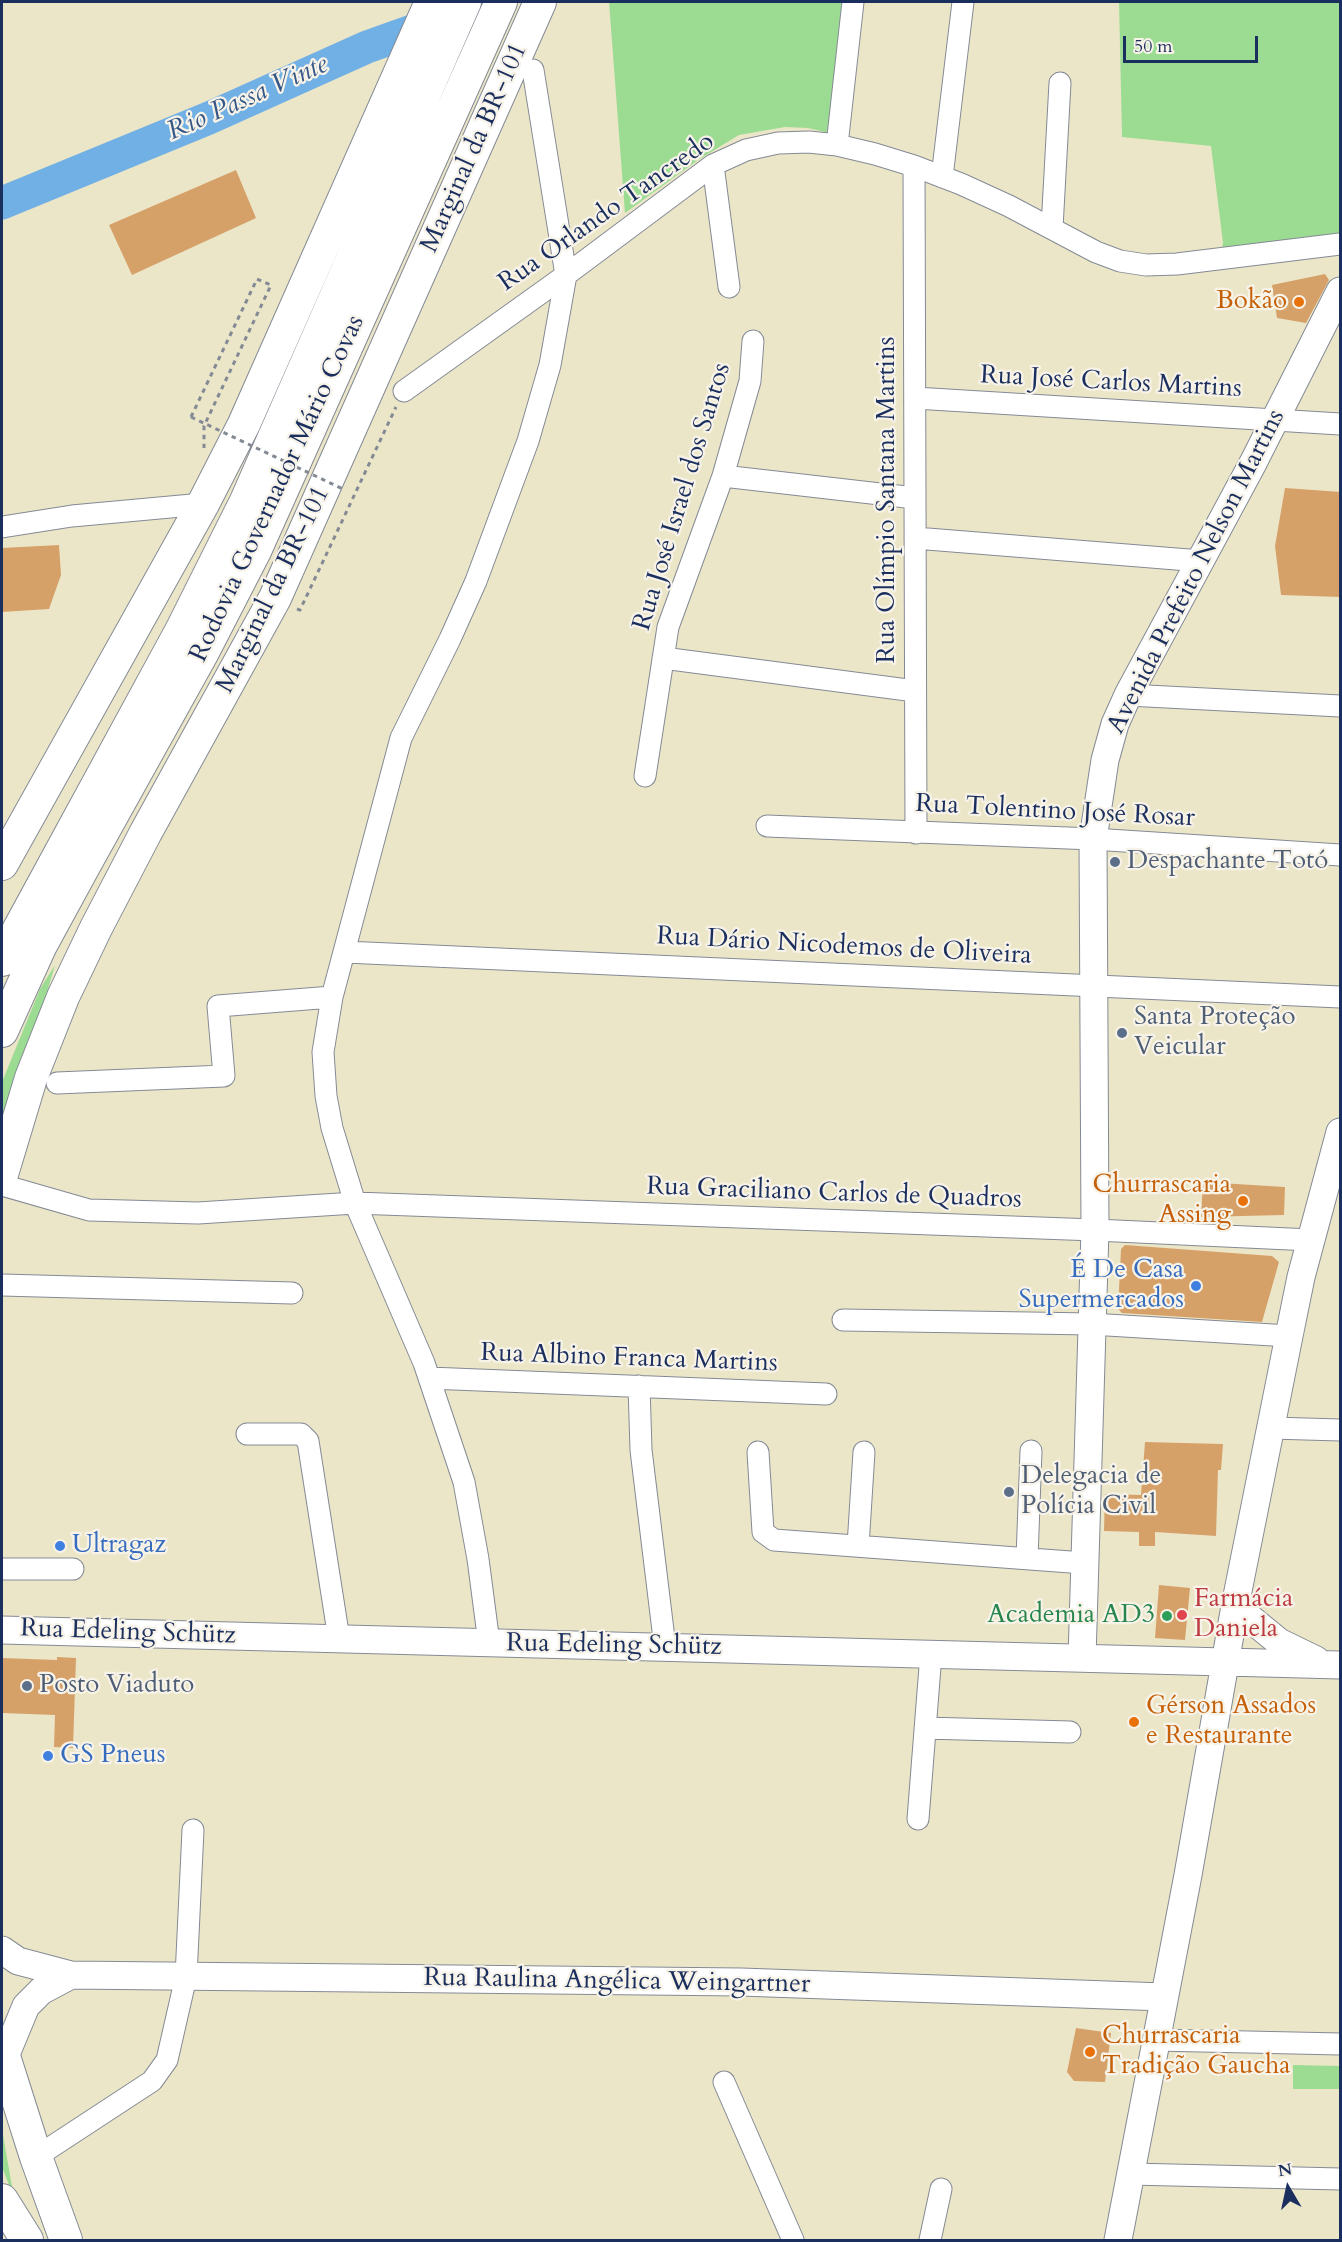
<!DOCTYPE html>
<meta charset="utf-8">
<style>
body{margin:0}
#map{position:relative;width:1342px;height:2242px;overflow:hidden;background:#ece6c9;font-family:Cardo,serif}
canvas{display:block}
.frame{position:absolute;inset:0;border:3px solid #1b2f5e;pointer-events:none}
.north{position:absolute;left:1258px;top:2158px;width:60px;height:60px;-webkit-text-stroke:4px #f7f3e8;paint-order:stroke;rotate:351deg;font-size:16px;font-weight:700;line-height:24px;text-align:center;color:#1b2f5e}
.north::after{content:'';display:block;margin:auto;width:21px;height:27px;background:#1b2f5e;clip-path:polygon(50% 0,100% 100%,50% 72%,0 100%)}
.scale{position:absolute;left:1123px;top:36px;width:135px;height:27px;box-sizing:border-box;border:3px solid #1b2f5e;border-top:0;padding-left:8px;font-size:18px;line-height:21px;white-space:nowrap;color:#1b2f5e;-webkit-text-stroke:4px #f7f3e8;paint-order:stroke}
</style>
<div id="map">
<canvas width="1342" height="2242"></canvas>
<div class="frame"></div>
<div class="north">N</div>
<div class="scale">50 m</div>
</div>
<script>
const ctx = document.querySelector('canvas').getContext('2d');
ctx.lineJoin = 'round';
function paint(path, color) {
  ctx.fillStyle = color;
  ctx.fill(path, 'evenodd');
}
function shape(rows) {
  const path = new Path2D();
  for (const r of rows) {
    path.moveTo(r[0], r[1]);
    for (let i = 2; i < r.length; i += 2) path.lineTo(r[i], r[i + 1]);
  }
  return path;
}
function strokePath(path, color, width, dash) {
  ctx.strokeStyle = color;
  ctx.lineWidth = width;
  ctx.lineCap = dash ? 'butt' : 'round';
  ctx.setLineDash(dash || []);
  ctx.stroke(path);
}
function write(font, color, halo, rows, align = 'center') {
  ctx.font = font + ' Cardo,serif';
  ctx.lineWidth = 4.5;
  ctx.setLineDash([]);
  ctx.textBaseline = 'middle';
  ctx.strokeStyle = halo;
  ctx.fillStyle = color;
  for (const [text, x, y, turn = 0] of rows) {
    ctx.save();
    ctx.translate(x, y);
    ctx.rotate((+turn || 0) * Math.PI / 180);
    ctx.textAlign = isNaN(turn) ? turn : align;
    if (halo) ctx.strokeText(text, 0, 0);
    ctx.fillText(text, 0, 0);
    ctx.restore();
  }
}
paint(shape([
 [609,2,842,2,829,133,808,128,785,127,739,135,698,160,625,213],
 [1119,2,1340,2,1340,237,1221,253,1223,243,1211,146,1122,137],
 [55,965,28,1057,2,1146,2,1082,40,989],
 [1293,2065,1340,2066,1340,2089,1293,2089],
 [2,2129,14,2198,2,2167]
]), '#9cdc92');
strokePath(shape([
 [2,203,209,118,367,47,440,21]
]), '#71b0e4', 33);
paint(shape([
 [236,170,256,218,132,275,109,225],
 [1325,274,1329,280,1306,323,1277,318,1272,285],
 [1285,488,1341,492,1341,597,1281,595,1275,546],
 [59,545,61,575,49,609,2,612,2,548],
 [1203,1182,1285,1187,1284,1215,1201,1217],
 [1125,1245,1272,1256,1279,1262,1262,1322,1122,1313,1118,1309,1121,1249],
 [1145,1442,1223,1444,1221,1470,1218,1470,1216,1536,1155,1532,1155,1546,1139,1546,1139,1532,1104,1531,1105,1494,1141,1495],
 [1159,1585,1190,1588,1185,1640,1155,1638],
 [57,1657,76,1658,73,1748,54,1747,55,1715,2,1713,2,1658,57,1660],
 [1076,2028,1111,2033,1105,2082,1074,2081,1067,2072]
]), '#d6a169');
const minor = shape([
 [837,145,853,2],
 [713,165,729,287],
 [914,166,916,833],
 [942,177,963,2],
 [1052,228,1060,83],
 [404,391,566,275,713,165,746,150,778,143,809,142,837,145,875,154,914,166,961,184,1009,206,1096,252,1120,261,1146,265,1177,264,1340,244],
 [915,398,1340,424],
 [723,476,915,498],
 [2,527,72,516,203,504],
 [915,538,1201,561],
 [663,658,915,691],
 [1128,695,1340,706],
 [645,776,668,627,723,476,750,381,753,341],
 [767,826,1093,839,1340,855],
 [345,952,1340,997],
 [57,1083,224,1076,218,1006,332,997],
 [2,1185,89,1210,198,1213,355,1203,1095,1230,1311,1240],
 [2,1285,292,1293],
 [843,1320,1091,1324,1289,1336],
 [429,1378,826,1394],
 [639,1386,641,1450,665,1647],
 [1271,1428,1340,1430],
 [247,1434,301,1434,308,1441,339,1639],
 [758,1452,763,1532,774,1540,1084,1563],
 [858,1546,864,1452],
 [1027,1558,1031,1451],
 [2,1569,73,1569],
 [489,1643,478,1559,464,1482,424,1363,355,1203,332,1128,326,1096,323,1052,332,997,401,738,450,639,476,581,528,441,550,365,566,275,533,70],
 [925,1728,1070,1732],
 [918,1819,931,1654],
 [1156,2040,1340,2044],
 [724,2082,793,2240],
 [36,2157,152,2081,167,2060,186,1977,193,1830],
 [1130,2174,1340,2179],
 [930,2240,941,2189]
]);
const major = shape([
 [1235,1606,1279,1642,1316,1660],
 [2,1630,1340,1665],
 [1082,1658,1095,1230,1093,839,1105,760,1115,724,1128,695,1253,463,1340,291],
 [2,1950,18,1961,71,1975,741,1982,1164,1997],
 [4,2059,26,2006,41,1991,71,1975],
 [1118,2240,1188,1875,1235,1606,1289,1336,1301,1277,1340,1132]
]);
const highway = shape([
 [2,864,203,504,244,424,431,2],
 [2,960,182,629,246,501,465,2],
 [2,1031,41,945,84,866,203,652,255,551,501,2],
 [2,1174,31,1078,63,997,96,928,146,832,275,598,540,2],
 [2,2050,36,2157,66,2240],
 [2,2200,27,2240]
]);
strokePath(minor, '#848a94', 23);
strokePath(major, '#848a94', 29);
strokePath(highway, '#848a94', 34);
strokePath(shape([
 [191,417,257,279,271,285,204,426,204,448],
 [297,609,300,610,396,407]
]), '#848a94', 3, [4.5, 4.5]);
strokePath(minor, '#fff', 21);
strokePath(major, '#fff', 27);
strokePath(highway, '#fff', 32);
strokePath(shape([
 [191,417,345,490]
]), '#848a94', 3, [4.5, 4.5]);
for (const [x, y, r, color] of [
 [1299,302,6,"#e8710a"],
 [1115,862,6,"#5c6f8a"],
 [1122,1033,6,"#5c6f8a"],
 [1243,1201,6,"#e8710a"],
 [1196,1286,6,"#3f7fe0"],
 [1009,1492,6,"#5c6f8a"],
 [60,1546,6,"#3f7fe0"],
 [1182,1615,6,"#e0444e"],
 [1167,1616,6,"#2e9e5b"],
 [27,1686,6,"#5c6f8a"],
 [1134,1722,6,"#e8710a"],
 [48,1756,6,"#3f7fe0"],
 [1090,2052,6,"#e8710a"]
]) {
  const dot = new Path2D();
  dot.arc(x, y, r, 0, 2 * Math.PI);
  ctx.fillStyle = color;
  ctx.fill(dot);
  strokePath(dot, '#f7f3e8', 2);
}
write('26px', '#1b2f5e', '#f7f3e8', [
 ["Marginal da BR-101",475,148,-66],
 ["Rua Orlando Tancredo",607,213,-35],
 ["Rua José Carlos Martins",1111,383,3],
 ["Rodovia Governador Mário Covas",278,489,-65],
 ["Rua José Israel dos Santos",683,497,-73],
 ["Rua Olímpio Santana Martins",888,500,-90],
 ["Avenida Prefeito Nelson Martins",1197,572,-63],
 ["Marginal da BR-101",274,590,-64],
 ["Rua Tolentino José Rosar",1055,812,3],
 ["Rua Dário Nicodemos de Oliveira",844,947,3],
 ["Rua Graciliano Carlos de Quadros",834,1194,2],
 ["Rua Albino Franca Martins",629,1359,2],
 ["Rua Edeling Schütz",128,1633,2],
 ["Rua Edeling Schütz",614,1646,1],
 ["Rua Raulina Angélica Weingartner",617,1982,1]
]);
write('26px', '#c56008', '#f7f3e8', [
 ["Bokão",1287,302],
 ["Churrascaria",1231,1186],
 ["Assing",1231,1216],
 ["Gérson Assados",1146,1707,"left"],
 ["e Restaurante",1146,1737,"left"],
 ["Churrascaria",1102,2037,"left"],
 ["Tradição Gaucha",1102,2067,"left"]
], 'right');
write('26px', '#4e5e75', '#f7f3e8', [
 ["Despachante Totó",1127,862],
 ["Santa Proteção",1134,1018],
 ["Veicular",1134,1048],
 ["Delegacia de",1021,1477],
 ["Polícia Civil",1021,1507],
 ["Posto Viaduto",39,1686]
], 'left');
write('26px', '#366cbe', '#f7f3e8', [
 ["É De Casa",1184,1271,"right"],
 ["Supermercados",1184,1301,"right"],
 ["Ultragaz",72,1546],
 ["GS Pneus",60,1756]
], 'left');
write('26px', '#be3a42', '#f7f3e8', [
 ["Farmácia",1194,1600],
 ["Daniela",1194,1630]
], 'left');
write('26px', '#27864d', '#f7f3e8', [
 ["Academia AD3",1155,1616]
], 'right');
write('italic 27px', '#355686', '#f7f3e8', [
 ["Rio Passa Vinte",248,99,-24]
]);
</script>
